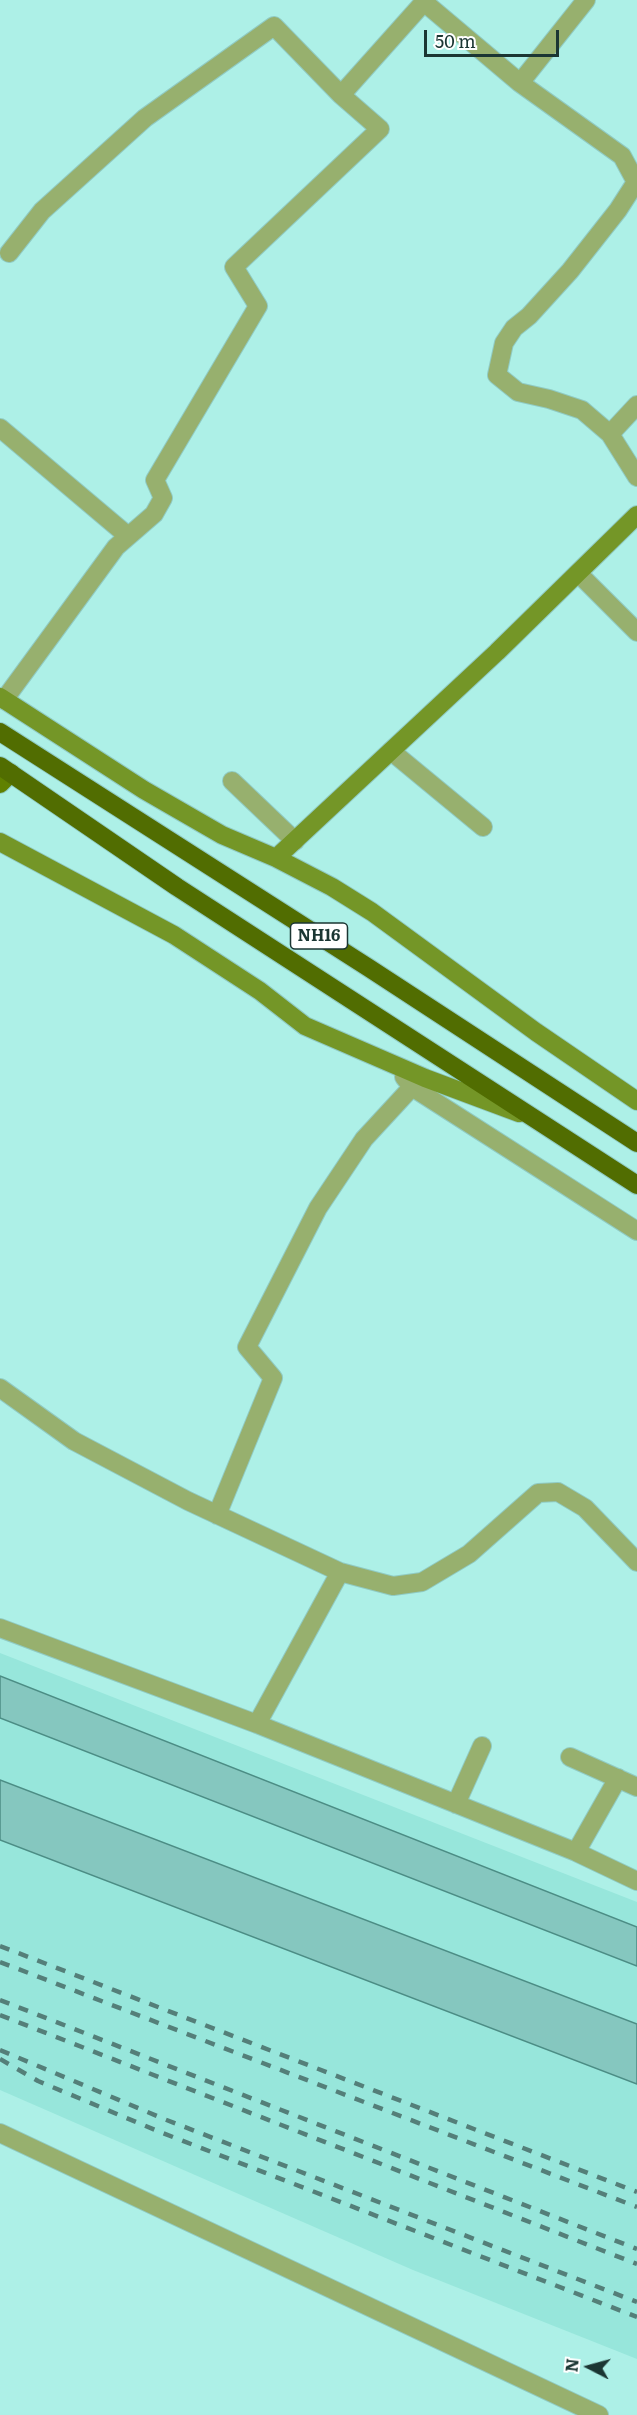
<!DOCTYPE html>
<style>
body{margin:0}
#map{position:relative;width:637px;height:2415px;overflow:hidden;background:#adf0e7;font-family:Literata,serif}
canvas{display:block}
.north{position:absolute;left:559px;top:2337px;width:60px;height:60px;-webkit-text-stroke:4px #fff;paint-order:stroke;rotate:276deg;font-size:16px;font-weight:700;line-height:24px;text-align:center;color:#1b3633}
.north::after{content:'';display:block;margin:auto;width:21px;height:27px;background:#1b3633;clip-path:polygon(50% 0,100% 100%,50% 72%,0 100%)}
.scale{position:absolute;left:424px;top:30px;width:135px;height:27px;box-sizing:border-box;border:3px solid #1b3633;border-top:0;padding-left:8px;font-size:18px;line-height:21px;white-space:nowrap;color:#1b3633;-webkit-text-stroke:4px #fff;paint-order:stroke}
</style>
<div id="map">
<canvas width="637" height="2415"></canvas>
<div class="north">N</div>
<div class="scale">50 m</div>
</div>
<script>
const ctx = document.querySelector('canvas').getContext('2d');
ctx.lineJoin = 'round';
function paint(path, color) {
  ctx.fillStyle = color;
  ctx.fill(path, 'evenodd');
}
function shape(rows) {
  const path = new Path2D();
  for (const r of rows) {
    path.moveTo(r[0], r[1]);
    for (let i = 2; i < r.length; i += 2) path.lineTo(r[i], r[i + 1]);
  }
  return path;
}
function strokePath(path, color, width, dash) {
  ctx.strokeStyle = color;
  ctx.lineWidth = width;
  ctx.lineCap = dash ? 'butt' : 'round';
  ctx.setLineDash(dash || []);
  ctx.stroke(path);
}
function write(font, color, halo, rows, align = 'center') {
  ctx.font = font + ' Literata,serif';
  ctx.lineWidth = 4.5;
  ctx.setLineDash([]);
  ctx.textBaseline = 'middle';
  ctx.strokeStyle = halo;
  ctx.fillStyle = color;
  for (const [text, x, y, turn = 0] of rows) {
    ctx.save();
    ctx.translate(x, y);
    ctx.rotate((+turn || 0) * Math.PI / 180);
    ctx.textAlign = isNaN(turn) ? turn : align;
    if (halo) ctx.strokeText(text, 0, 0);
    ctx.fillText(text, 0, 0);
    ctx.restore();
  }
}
paint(shape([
 [0,1653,637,1902,637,2359,413,2270,0,2090]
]), '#97e6db');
const building = shape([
 [0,1676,637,1927,637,1966,0,1718,0,1676],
 [0,1780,637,2024,637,2084,0,1840,0,1780]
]);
paint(building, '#85c7bf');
strokePath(building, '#4c8d85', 1.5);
const street = shape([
 [520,83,586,0],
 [341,95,424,2,520,83,622,156,636,182,618,210,570,271,529,316,514,328,504,343,497,375,518,392,549,399,582,410,610,434],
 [637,405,610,434,637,477],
 [0,428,128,536],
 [578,573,637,632],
 [4,700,116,547,154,514,163,498,155,480,258,306,234,267,380,129,341,95,274,26,145,118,42,211,9,253],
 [391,751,483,827],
 [232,781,295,841],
 [404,1077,412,1087,637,1231],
 [0,1388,74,1441,188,1501,340,1572,393,1586,422,1582,469,1554,538,1493,558,1492,585,1508,637,1562],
 [217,1515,273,1378,247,1347,318,1208,364,1139,412,1087],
 [0,1628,257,1724,576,1852,637,1881],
 [257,1724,340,1572],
 [570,1757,637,1787],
 [456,1804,482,1746],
 [576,1852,618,1778],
 [0,2133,599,2415]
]);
const secondary = shape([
 [0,697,144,790,222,835,276,858,332,887,372,912,536,1032,637,1101],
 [0,842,174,935,260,991,305,1026,425,1078,519,1113],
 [276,858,497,652,637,515]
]);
const primary = shape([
 [0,784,11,773]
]);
const highway = shape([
 [0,732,369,968,637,1143],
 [0,766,177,887,637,1185]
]);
strokePath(street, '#90cbc3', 20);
strokePath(secondary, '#90cbc3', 20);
strokePath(primary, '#90cbc3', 20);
strokePath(highway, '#90cbc3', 20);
strokePath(street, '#97b06e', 18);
strokePath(secondary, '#749627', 18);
strokePath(primary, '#608100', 18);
strokePath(highway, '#516d01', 18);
strokePath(shape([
 [0,1946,637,2192],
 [0,1962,637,2207],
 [0,2000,637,2249],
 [0,2015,637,2264],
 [0,2050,164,2119,637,2302],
 [0,2059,38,2081,160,2132,637,2317]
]), '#547f79', 4.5, [10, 10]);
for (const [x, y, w] of [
 [319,936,57]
]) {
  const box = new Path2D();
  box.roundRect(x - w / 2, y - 13, w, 26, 4.5);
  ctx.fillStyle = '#fff';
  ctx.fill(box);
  strokePath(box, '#1b3633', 1.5);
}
write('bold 16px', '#1b3633', null, [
 ["NH16",319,936]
]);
</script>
